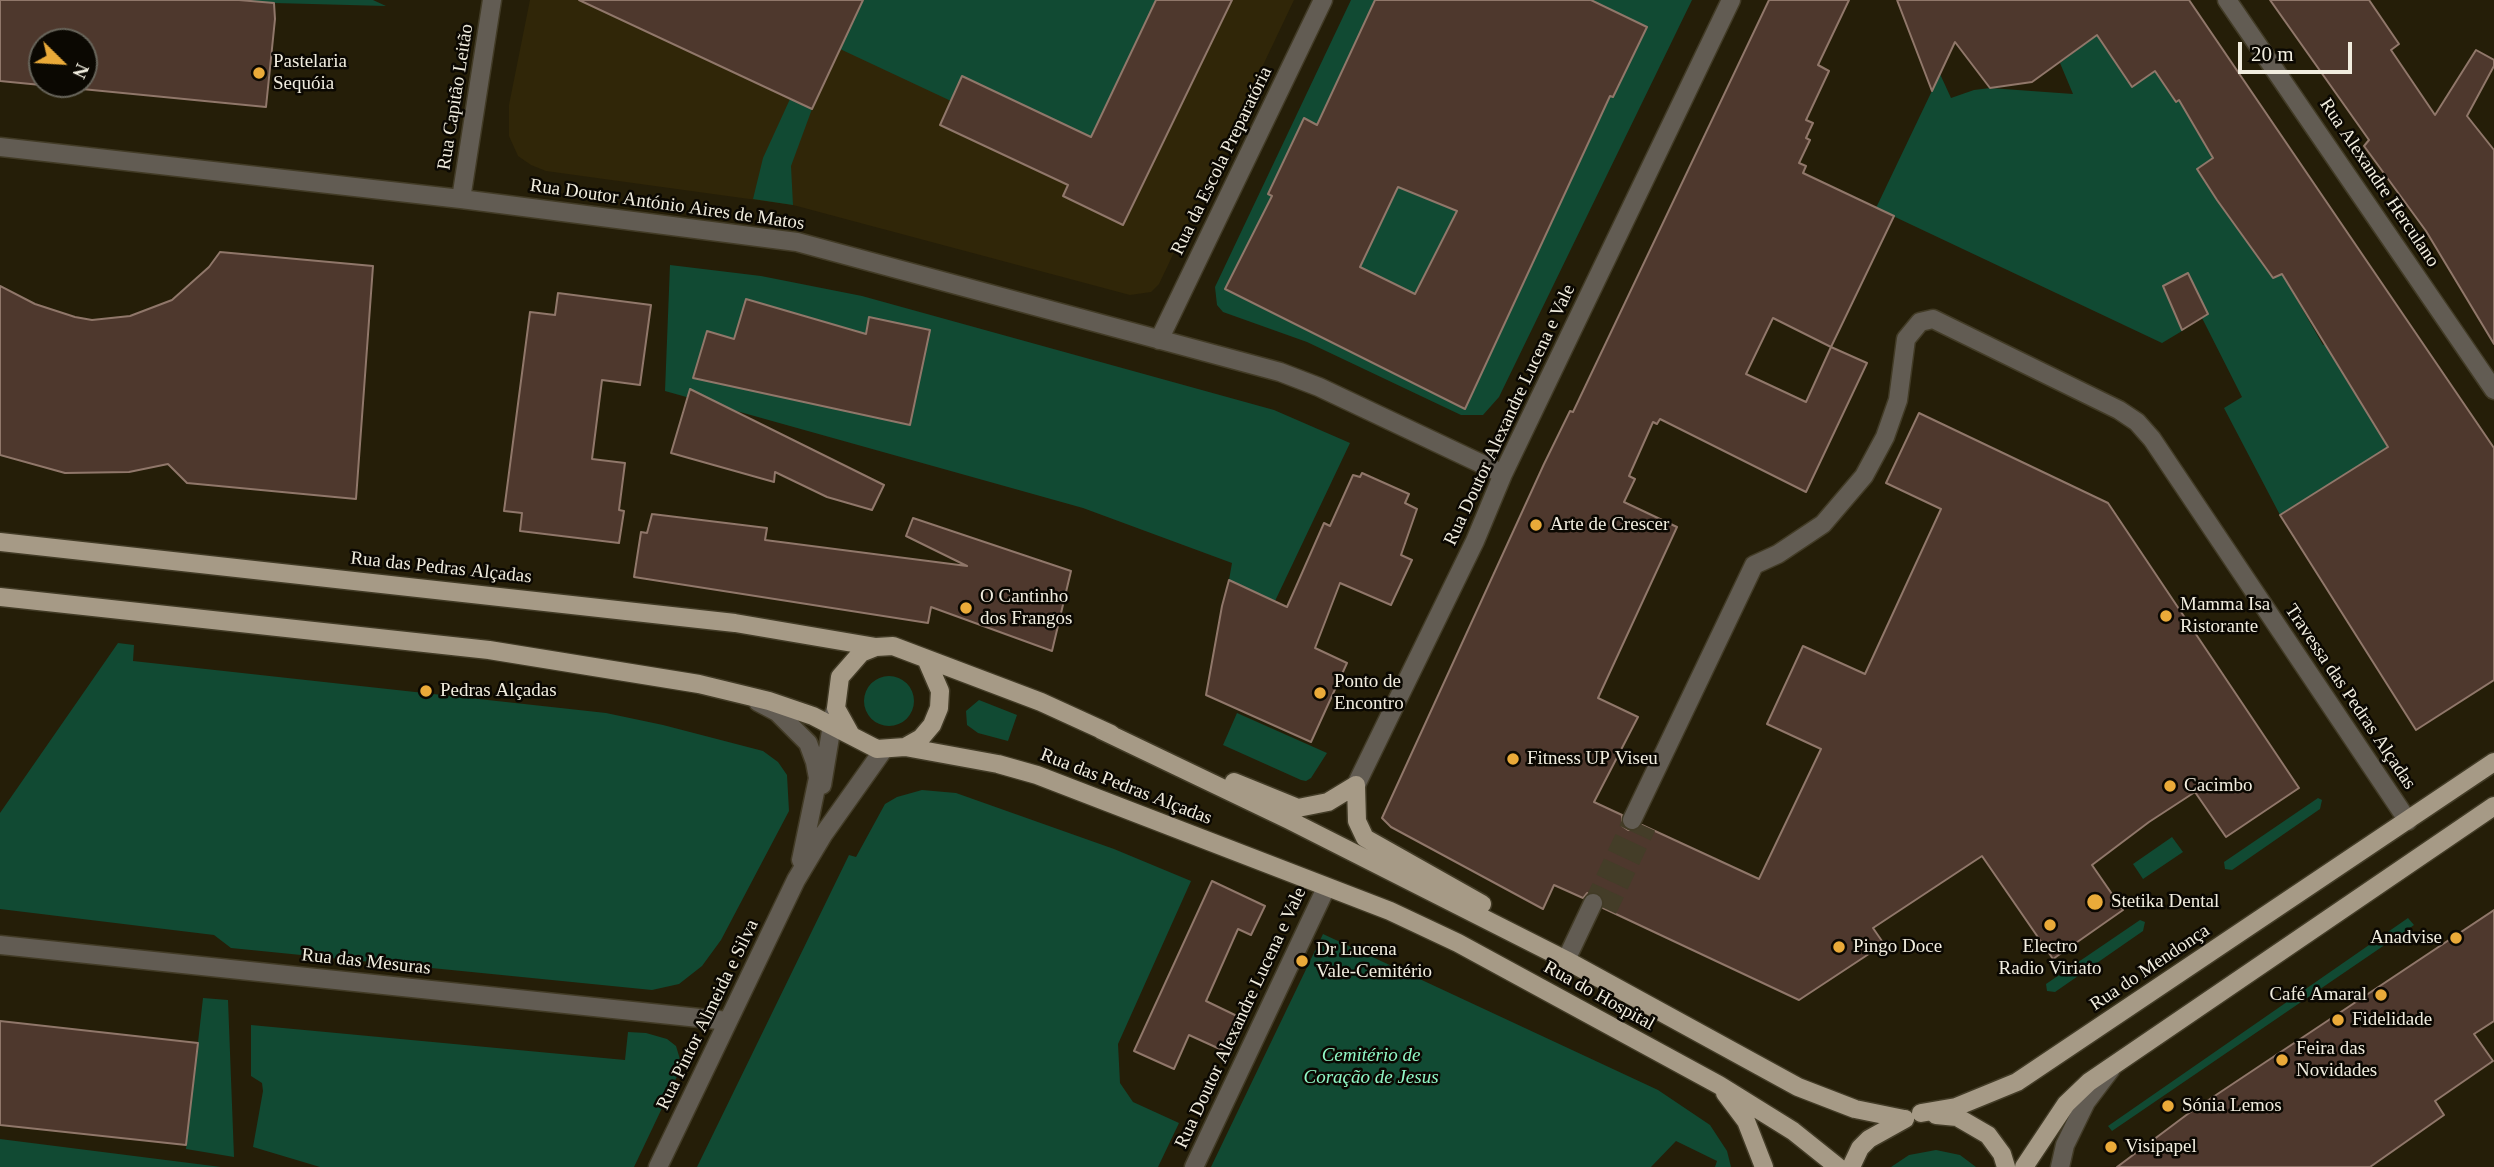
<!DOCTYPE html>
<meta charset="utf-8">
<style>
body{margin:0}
#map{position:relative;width:2494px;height:1167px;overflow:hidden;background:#251e08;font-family:"Times New Roman",serif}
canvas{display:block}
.north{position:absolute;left:28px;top:28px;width:70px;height:70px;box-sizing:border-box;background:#0b0802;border:2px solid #67645a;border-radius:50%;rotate:114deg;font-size:19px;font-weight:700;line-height:28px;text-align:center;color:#f1eddf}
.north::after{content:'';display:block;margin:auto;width:24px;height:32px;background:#eaaa39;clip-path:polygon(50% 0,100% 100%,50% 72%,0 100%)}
.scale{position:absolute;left:2238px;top:42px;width:114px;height:32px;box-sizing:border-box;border:4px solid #f1eddf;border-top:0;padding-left:9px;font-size:21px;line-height:24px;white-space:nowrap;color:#f1eddf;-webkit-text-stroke:5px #0b0802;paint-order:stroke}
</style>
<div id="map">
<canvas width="2494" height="1167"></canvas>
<div class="north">N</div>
<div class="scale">20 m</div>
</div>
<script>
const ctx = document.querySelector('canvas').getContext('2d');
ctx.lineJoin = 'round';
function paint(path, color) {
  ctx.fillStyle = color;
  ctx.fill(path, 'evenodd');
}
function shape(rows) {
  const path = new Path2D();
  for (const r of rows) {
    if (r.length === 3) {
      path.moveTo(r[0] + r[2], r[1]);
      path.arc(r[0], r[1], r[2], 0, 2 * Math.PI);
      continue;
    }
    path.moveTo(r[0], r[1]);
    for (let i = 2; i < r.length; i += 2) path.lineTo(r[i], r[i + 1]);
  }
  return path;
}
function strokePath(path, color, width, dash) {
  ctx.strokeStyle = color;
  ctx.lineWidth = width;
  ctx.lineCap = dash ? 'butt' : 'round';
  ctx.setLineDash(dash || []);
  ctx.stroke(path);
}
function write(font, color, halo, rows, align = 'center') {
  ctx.font = font + ' "Times New Roman",serif';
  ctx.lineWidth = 5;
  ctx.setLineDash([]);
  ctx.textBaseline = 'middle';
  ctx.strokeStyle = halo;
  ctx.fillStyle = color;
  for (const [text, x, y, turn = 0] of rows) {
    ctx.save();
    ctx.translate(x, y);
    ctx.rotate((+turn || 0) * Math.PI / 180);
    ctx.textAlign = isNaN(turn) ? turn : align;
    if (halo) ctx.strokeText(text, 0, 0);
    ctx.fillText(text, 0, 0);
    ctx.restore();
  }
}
paint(shape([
 [530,0,1294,0,1159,284,1151,292,1130,295,793,205,546,171,531,165,518,156,509,136,509,105]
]), '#302608');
paint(shape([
 [239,0,373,0,386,6,274,3],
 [863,0,1156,0,1091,137,962,76,951,101,840,49],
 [1351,0,1692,0,1499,397,1483,415,1461,415,1307,342,1223,312,1217,305,1215,287],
 [2097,35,2131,86,2155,71,2183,97,2195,129,2213,158,2198,169,2273,278,2282,274,2323,345,2329,342,2350,376,2346,380,2368,414,2395,449,2351,470,2280,515,2224,408,2242,397,2202,318,2208,314,2188,273,2163,286,2182,331,2162,343,1876,208,1940,74,1951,98,1974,90,1990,88,2073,94,2060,63],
 [790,99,812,109,791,166,793,205,753,199,763,158],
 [670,265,761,276,862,296,1274,410,1350,443,1275,601,1229,580,1232,563,1083,508,665,391],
 [118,643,134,645,133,661,606,713,663,725,763,751,778,762,787,775,789,811,721,940,702,966,679,984,652,990,231,948,214,935,0,909,0,813],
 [889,701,25],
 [979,700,1017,715,1008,741,978,733,967,725,966,711],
 [1237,713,1327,753,1311,778,1306,781,1301,780,1223,745],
 [922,790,956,793,1114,849,1191,881,1118,1044,1120,1083,1133,1102,1179,1123,1158,1167,697,1167,849,855,856,857,885,804,897,797],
 [2318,798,2322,800,2320,809,2232,870,2225,869,2224,862],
 [2172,837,2183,852,2143,879,2133,864],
 [2408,918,2414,925,2112,1131,2108,1126],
 [2140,920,2145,922,2143,931,2055,992,2047,991,2046,984],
 [1323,934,1658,1090,1710,1125,1727,1151,1731,1167,1715,1167,1717,1161,1676,1141,1651,1167,1211,1167],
 [203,998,228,1000,234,1157,186,1149],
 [251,1025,625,1060,628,1032,646,1033,667,1039,676,1046,682,1066,634,1167,320,1167,253,1147,263,1091,262,1083,251,1076],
 [0,1139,221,1167,0,1167],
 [1936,1150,1960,1155,1976,1167,1891,1167,1909,1155]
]), '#114a33');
const building = shape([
 [0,0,239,0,274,3,275,19,266,107,0,81,0,0],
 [42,42,84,42,84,84,42,84,42,42],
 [579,0,863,0,812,109,579,0],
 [1156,0,1232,0,1123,225,1063,196,1068,185,940,125,962,76,1091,137,1156,0],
 [1375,0,1591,0,1647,27,1613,97,1610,96,1465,409,1225,289,1272,196,1268,194,1304,118,1317,125,1375,0],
 [1398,187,1457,211,1415,294,1360,267,1398,187],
 [1769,0,1849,0,1818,65,1829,71,1806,120,1813,123,1806,138,1810,140,1799,163,1806,166,1803,173,1894,216,1831,347,1867,363,1806,492,1660,419,1657,424,1653,422,1629,476,1635,479,1624,502,1677,527,1598,698,1638,717,1594,802,1622,815,1622,826,1628,830,1638,830,1642,825,1759,879,1821,749,1767,724,1803,646,1865,674,1941,509,1886,483,1919,413,2108,503,2299,788,2226,837,2195,792,2149,822,2092,865,2123,910,2053,959,1982,856,1873,928,1884,944,1799,1000,1603,908,1603,897,1597,893,1587,893,1583,898,1554,885,1543,909,1391,827,1382,818,1544,464,1570,411,1573,412,1769,0],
 [1773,318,1831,347,1806,402,1746,374,1773,318],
 [1897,0,2189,0,2494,448,2494,680,2416,730,2280,515,2388,447,2282,274,2273,278,2217,200,2197,169,2213,158,2179,100,2176,102,2155,71,2132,87,2097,35,2032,82,1990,88,1955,42,1932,91,1897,0],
 [2270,0,2369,0,2399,44,2391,50,2435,115,2476,50,2494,60,2494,66,2467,116,2494,150,2494,344,2426,231,2364,146,2369,140,2270,0],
 [220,252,373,266,356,499,187,483,168,464,129,472,65,473,0,455,0,286,35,304,75,317,92,320,130,316,172,300,209,267,220,252],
 [2188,273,2208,314,2182,330,2163,286,2188,273],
 [558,293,651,305,640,385,602,380,592,459,625,463,619,510,624,511,619,543,520,531,522,513,504,511,530,312,555,315,558,293],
 [746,299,866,334,869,317,930,330,910,425,693,378,707,331,734,339,746,299],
 [690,389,884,485,872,510,827,497,775,472,774,482,671,453,690,389],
 [1362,473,1409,494,1405,503,1417,509,1401,555,1412,560,1391,605,1340,583,1315,648,1347,663,1311,742,1206,695,1222,606,1229,580,1287,607,1324,523,1330,526,1353,475,1360,477,1362,473],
 [652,514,767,528,765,540,967,566,906,536,913,518,1071,571,1052,651,931,607,928,623,634,577,641,532,647,533,652,514],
 [1212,881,1265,906,1251,935,1238,929,1206,1001,1237,1016,1222,1050,1189,1035,1174,1069,1134,1051,1212,881],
 [2494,910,2494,1021,2474,1034,2493,1061,2435,1101,2444,1115,2370,1167,2117,1167,2189,1113,2494,910],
 [0,1021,198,1043,186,1145,0,1125,0,1021]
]);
paint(building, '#4e382d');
strokePath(building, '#90776a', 2);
strokePath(shape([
 [1593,903,1632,820],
 [1608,910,1647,827]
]), '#443d28', 18, [18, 9]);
const minor = shape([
 [2227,0,2494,390],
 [0,147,461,199,797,242,1280,372,1319,387,1503,474],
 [461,199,492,0],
 [1159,340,1323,0],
 [758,702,777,712,808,743,815,762,818,778,801,860],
 [822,785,834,713],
 [1356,785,1475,541,1503,474,1731,0],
 [1632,820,1754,565,1778,554,1823,524,1864,476,1885,437,1898,400,1906,339,1920,322,1933,319,2119,410,2137,422,2152,439,2408,821],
 [0,945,728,1021],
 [1566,960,1593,903],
 [658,1167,796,880,823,835,884,749],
 [1194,1167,1326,888],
 [2060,1167,2065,1145,2086,1102,2111,1069]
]);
const major = shape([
 [0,542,735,623,876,647],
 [0,597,489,650,699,684,769,701,813,716,877,749,905,747,998,764,1037,775,1390,911,1458,943,1719,1085,1793,1131,1838,1167],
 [1101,730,1289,820,1566,960,1798,1087,1855,1109,1904,1119],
 [851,735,836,708,840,677,861,653,876,647,893,646,1041,702,1111,734],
 [905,747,921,738,932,725,939,708,940,691,927,661],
 [1234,782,1298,808,1328,802,1356,785],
 [1356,785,1357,821,1365,838,1482,904],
 [1725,1093,1746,1121,1764,1167],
 [1921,1113,1956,1107,2017,1082,2494,762],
 [1936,1115,1957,1117,1988,1135,2002,1154,2006,1167],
 [1851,1167,1860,1148,1869,1139,1905,1119],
 [2024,1167,2066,1104,2089,1082,2494,806]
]);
strokePath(minor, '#423b26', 21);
strokePath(major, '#423b26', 21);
strokePath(minor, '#625c53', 18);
strokePath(major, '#a69a86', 18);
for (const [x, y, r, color] of [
 [259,73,7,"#eaaa39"],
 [1536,525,7,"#eaaa39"],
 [966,608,7,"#eaaa39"],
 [2166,616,7,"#eaaa39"],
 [426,691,7,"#eaaa39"],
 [1320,693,7,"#eaaa39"],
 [1513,759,7,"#eaaa39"],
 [2170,786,7,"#eaaa39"],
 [2095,902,9,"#eaaa39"],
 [2050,925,7,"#eaaa39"],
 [2456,938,7,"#eaaa39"],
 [1839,947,7,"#eaaa39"],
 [1302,961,7,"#eaaa39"],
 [2381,995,7,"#eaaa39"],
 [2338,1020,7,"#eaaa39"],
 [2282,1060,7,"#eaaa39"],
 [2168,1106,7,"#eaaa39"],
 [2111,1147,7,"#eaaa39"]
]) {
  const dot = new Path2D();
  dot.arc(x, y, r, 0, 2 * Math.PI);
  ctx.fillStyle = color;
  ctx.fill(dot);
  strokePath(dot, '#0b0802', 2.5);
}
write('19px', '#f1eddf', '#0b0802', [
 ["Pastelaria",273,62],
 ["Sequóia",273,84],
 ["Arte de Crescer",1550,525],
 ["O Cantinho",980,597],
 ["dos Frangos",980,619],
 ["Mamma Isa",2180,605],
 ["Ristorante",2180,627],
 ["Ponto de",1334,682],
 ["Encontro",1334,704],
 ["Pedras Alçadas",440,691],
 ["Fitness UP Viseu",1527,759],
 ["Cacimbo",2184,786],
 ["Stetika Dental",2111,902],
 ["Anadvise",2442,938,"right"],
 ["Pingo Doce",1853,947],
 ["Electro",2050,947,"center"],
 ["Radio Viriato",2050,969,"center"],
 ["Dr Lucena",1316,950],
 ["Vale-Cemitério",1316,972],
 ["Café Amaral",2367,995,"right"],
 ["Fidelidade",2352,1020],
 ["Feira das",2296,1049],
 ["Novidades",2296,1071],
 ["Sónia Lemos",2182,1106],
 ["Visipapel",2125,1147]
], 'left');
write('19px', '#f1eddf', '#0b0802', [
 ["Rua Capitão Leitão",456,97,-81],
 ["Rua da Escola Preparatória",1222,161,-64],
 ["Rua Alexandre Herculano",2379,183,56],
 ["Rua Doutor António Aires de Matos",667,205,8],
 ["Rua Doutor Alexandre Lucena e Vale",1510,415,-65],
 ["Rua das Pedras Alçadas",441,568,6],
 ["Travessa das Pedras Alçadas",2350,697,56],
 ["Rua das Pedras Alçadas",1126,787,21],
 ["Rua das Mesuras",366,962,6],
 ["Rua do Mendonça",2150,968,-34],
 ["Rua do Hospital",1599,996,29],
 ["Rua Pintor Almeida e Silva",708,1015,-64],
 ["Rua Doutor Alexandre Lucena e Vale",1241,1018,-65]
]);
write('italic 19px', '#91f9c7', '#0b0802', [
 ["Cemitério de",1371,1056],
 ["Coração de Jesus",1371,1078]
]);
</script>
